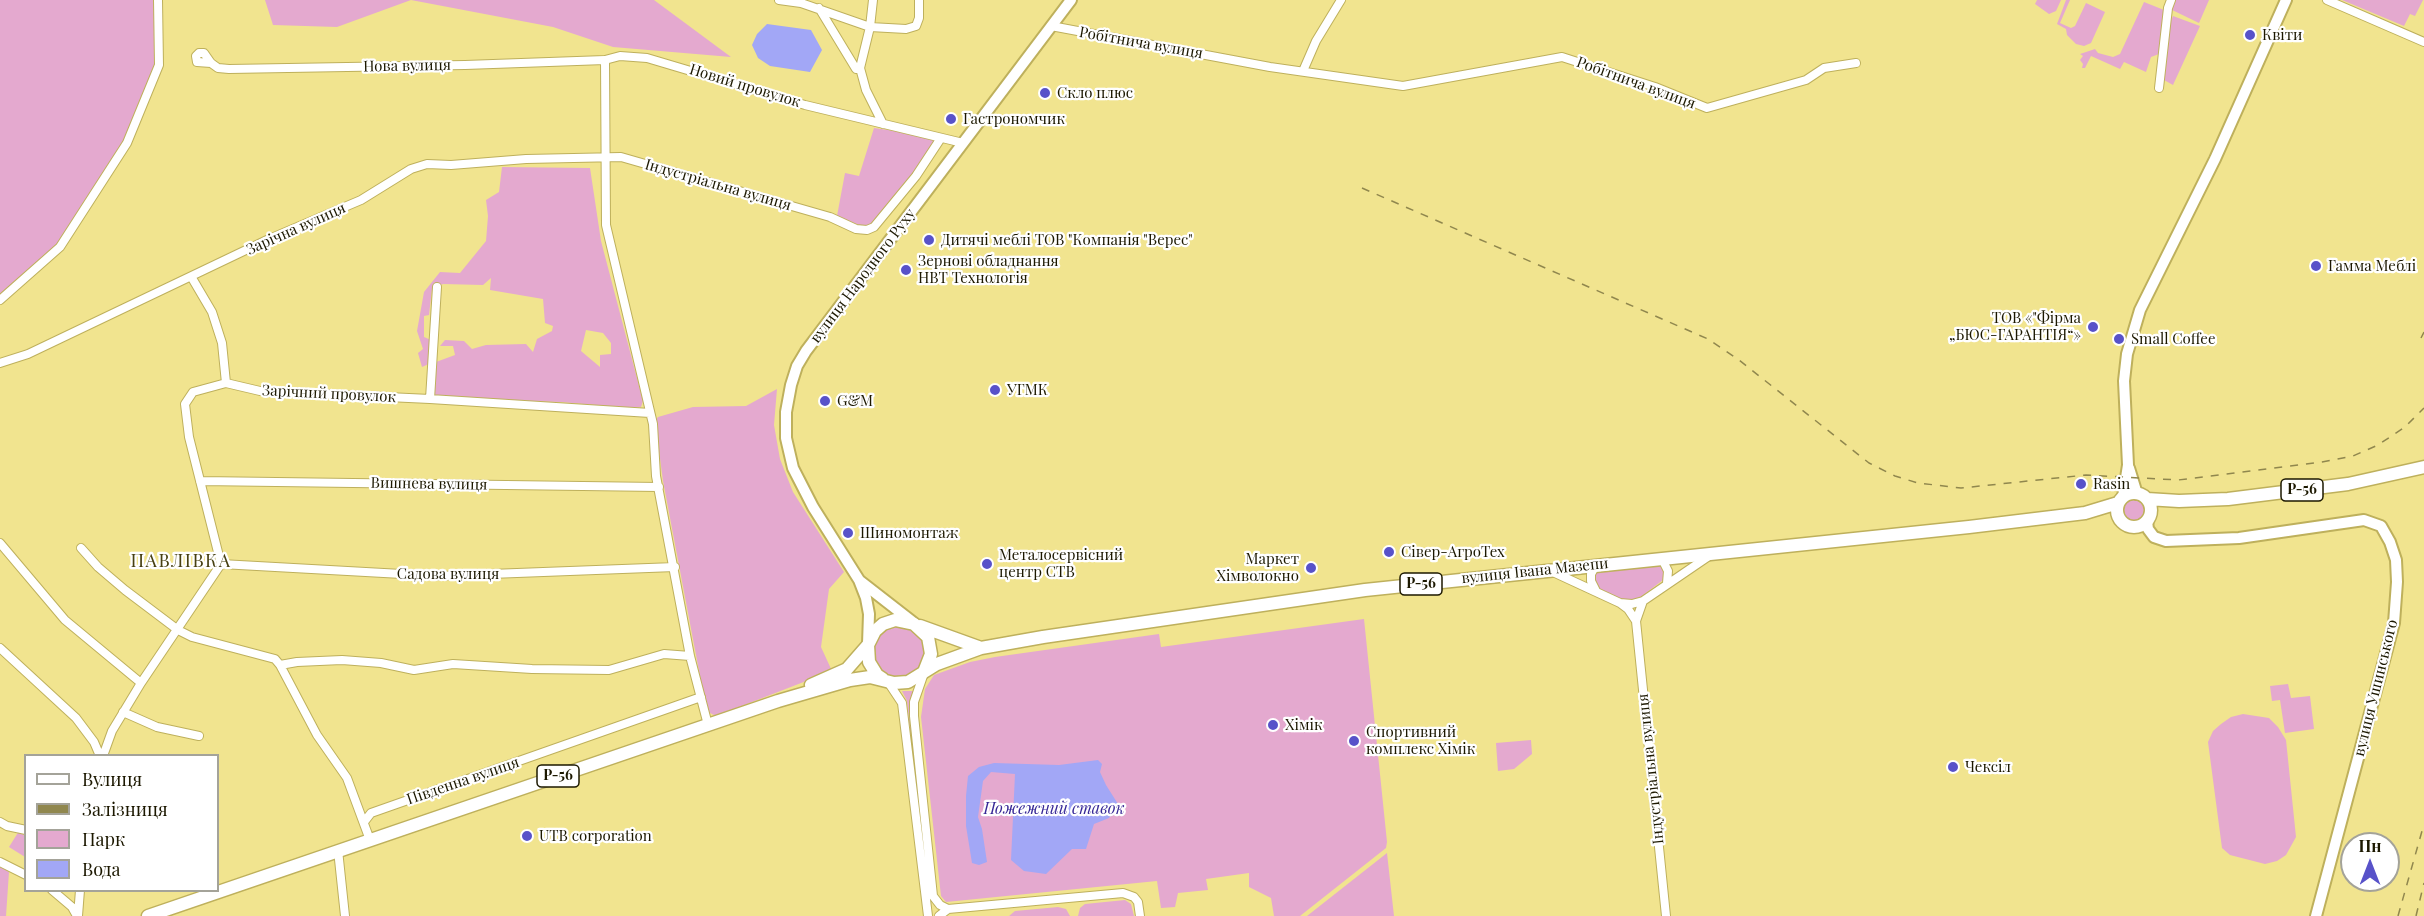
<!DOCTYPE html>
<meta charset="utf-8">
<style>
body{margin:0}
#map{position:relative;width:2424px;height:916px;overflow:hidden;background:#f1e48f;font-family:"Playfair Display",serif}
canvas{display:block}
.legend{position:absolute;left:24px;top:754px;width:195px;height:138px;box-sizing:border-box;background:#fff;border:2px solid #a4a399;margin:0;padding:8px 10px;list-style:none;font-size:18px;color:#1c1800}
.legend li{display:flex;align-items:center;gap:12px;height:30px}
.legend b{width:30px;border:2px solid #a4a399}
.north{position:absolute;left:2340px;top:832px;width:60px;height:60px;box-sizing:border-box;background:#fff;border:2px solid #a4a399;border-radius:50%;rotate:0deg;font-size:16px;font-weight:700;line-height:24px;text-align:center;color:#1c1800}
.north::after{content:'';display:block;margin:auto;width:21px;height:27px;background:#5852c9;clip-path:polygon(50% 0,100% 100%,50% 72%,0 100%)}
</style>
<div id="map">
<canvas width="2424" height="916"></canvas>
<ul class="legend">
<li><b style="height:8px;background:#fff"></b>Вулиця</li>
<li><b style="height:8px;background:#90874e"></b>Залізниця</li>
<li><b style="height:16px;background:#e4a9cf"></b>Парк</li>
<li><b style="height:16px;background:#a2a7f6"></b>Вода</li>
</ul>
<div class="north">Пн</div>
</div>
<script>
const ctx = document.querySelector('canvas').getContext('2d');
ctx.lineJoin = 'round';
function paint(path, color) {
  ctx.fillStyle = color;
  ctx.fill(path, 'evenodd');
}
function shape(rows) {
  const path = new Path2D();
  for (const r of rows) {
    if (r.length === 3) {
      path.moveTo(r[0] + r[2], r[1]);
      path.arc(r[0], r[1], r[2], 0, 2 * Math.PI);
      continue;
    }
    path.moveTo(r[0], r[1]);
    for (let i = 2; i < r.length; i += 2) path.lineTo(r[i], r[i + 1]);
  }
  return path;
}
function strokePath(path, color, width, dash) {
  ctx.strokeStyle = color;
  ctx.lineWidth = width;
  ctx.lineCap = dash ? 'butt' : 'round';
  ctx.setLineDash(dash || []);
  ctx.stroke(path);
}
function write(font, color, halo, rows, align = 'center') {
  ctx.font = font + ' "Playfair Display",serif';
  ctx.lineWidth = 4.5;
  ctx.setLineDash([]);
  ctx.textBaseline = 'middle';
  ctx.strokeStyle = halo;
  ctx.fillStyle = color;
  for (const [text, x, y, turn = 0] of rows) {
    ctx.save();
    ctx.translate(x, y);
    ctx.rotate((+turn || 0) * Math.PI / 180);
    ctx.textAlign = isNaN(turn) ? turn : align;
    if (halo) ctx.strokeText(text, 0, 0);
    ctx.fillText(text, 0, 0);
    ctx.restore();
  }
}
paint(shape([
 [0,0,155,0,156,65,125,142,59,245,0,296],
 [265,0,654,0,731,57,613,47,553,27,411,0,337,27,273,25],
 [2037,0,2061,0,2056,11,2049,14,2035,4],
 [2066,0,2070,0,2060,23,2071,28,2075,26,2086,3,2105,12,2091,43,2084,46,2076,44,2067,35,2066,29,2057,24],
 [2171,0,2209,0,2199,23,2168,8],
 [2342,0,2423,0,2415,16,2410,14,2404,26],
 [2144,2,2164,10,2159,54,2151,57,2146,72,2124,62,2120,69,2091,56,2085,68,2082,68,2083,64,2080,60,2083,56,2080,54,2095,49,2098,53,2113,57,2120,54],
 [2173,16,2200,26,2173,85,2164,80,2163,68,2170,23],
 [874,128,924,135,937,140,908,181,873,223,866,228,837,216,845,173,859,176],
 [502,167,590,168,601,241,643,401,641,407,629,408,561,402,434,399,436,362,455,355,453,346,440,346,445,340,464,341,472,349,486,345,526,344,533,352,537,339,552,331,553,326,545,323,543,299,490,290,491,278,483,285,443,284,432,289,429,315,424,316,424,337,431,340,431,363,422,367,418,353,423,349,417,331,424,292,440,272,460,273,486,241,488,216,486,200,499,192],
 [586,330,603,333,611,343,611,354,600,355,600,367,581,351],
 [777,389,774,425,780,459,793,492,844,572,829,589,821,647,832,671,716,716,708,712,703,692,663,481,655,421,658,417,693,407,746,406],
 [2133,510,11],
 [1660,564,1664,571,1663,580,1638,599,1623,600,1609,596,1595,586,1594,575,1597,571],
 [1364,619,1387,842,1386,848,1300,916,1274,916,1271,898,1249,887,1249,873,1206,879,1208,890,1178,893,1175,907,1161,908,1157,881,946,902,941,896,921,717,925,689,934,675,970,662,995,657,1159,634,1161,647],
 [899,652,27],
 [2288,684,2291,698,2310,696,2314,729,2285,733,2280,700,2272,701,2270,686],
 [902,691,913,691,910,701,931,898,931,909,929,910,907,701],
 [2243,714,2269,718,2278,727,2286,740,2296,837,2286,855,2277,861,2265,864,2230,855,2222,848,2208,742,2213,731,2221,724,2231,717],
 [1531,740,1532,754,1514,769,1498,771,1496,743],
 [19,831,25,836,25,857,9,847],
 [1387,853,1394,916,1307,916],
 [0,866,9,872,6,916,0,916],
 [1125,900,1131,904,1134,916,1078,916,1080,908,1085,904],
 [1058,907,1066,909,1070,916,1009,916,1015,911]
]), '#e4a9cf');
paint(shape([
 [767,24,811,30,822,50,810,72,770,66,758,58,752,45,757,34],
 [1098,760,1102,764,1100,772,1106,785,1118,804,1109,818,1094,824,1086,849,1072,849,1046,874,1024,871,1011,860,1015,774,991,772,983,781,978,817,982,829,987,862,979,865,972,863,966,826,966,796,968,776,979,767,994,763,1059,765]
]), '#a2a7f6');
const street = shape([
 [779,0,801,3,870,27,906,29,916,26,919,18,919,0],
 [873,0,870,27,860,68,866,90,883,124],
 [2327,0,2424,42],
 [819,8,856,69,860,68],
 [1051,26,1270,67,1403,86,1562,57,1655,87,1707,108,1806,80,1824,68,1856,63],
 [605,60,606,225,653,424,656,476,690,656,708,725],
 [211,63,197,62,196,56,199,53,204,53,211,63,218,68,229,69,465,65,605,60,620,56,647,58,805,105,963,143],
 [1303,71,1316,41,1341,0],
 [2159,88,2168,8,2171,0],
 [192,278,212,312,222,343,226,383],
 [0,300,60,247,127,143,159,65,158,0],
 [0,363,28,354,269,239,361,200,411,169,427,164,451,165,526,159,621,157,830,217,856,229,867,230,874,227,916,176,941,138],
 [430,399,650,413],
 [200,481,659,487],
 [0,543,65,620,141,683],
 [81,548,98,567,125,590,178,630,192,637,275,659,280,665,297,662,342,660,381,663,414,670,453,664,532,669,609,670,664,654,690,656],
 [1662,559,1668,571,1667,583],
 [221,564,189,437,185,404,193,392,226,383,260,391,430,399,437,287],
 [221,564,438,576,675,567],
 [1596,565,1591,574,1591,581,1596,591],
 [1553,572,1620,603,1632,604,1643,601,1709,556],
 [1643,601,1636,621,1666,916],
 [1620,603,1628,609,1636,621],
 [0,648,76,718,94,742,100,756],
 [280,665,317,735,347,778,370,840],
 [924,673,914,702,914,716,933,896,940,905,948,909,1123,893,1134,897,1138,902,1140,916],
 [888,682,902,703,928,916],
 [123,712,157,727,199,736],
 [103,756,112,731,141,683,221,564],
 [0,822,7,826,26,830],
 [364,822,371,813,701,697],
 [338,850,345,916],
 [0,862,26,875],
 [52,890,72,907,77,916],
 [78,916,80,890],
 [939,916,948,909]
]);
const secondary = shape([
 [2129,468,2137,494],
 [2123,497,2128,465,2124,381,2127,354,2140,310,2215,159,2286,0],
 [2147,521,2148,529,2154,537,2166,541,2239,538,2364,520,2381,526,2390,542,2396,560,2397,582,2394,623,2316,916],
 [860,581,914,623],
 [868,644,869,614,866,598,859,580,813,507,793,468,786,438,786,412,791,385,797,366,806,351,1071,0]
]);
const primary = shape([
 [2134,510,17],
 [2147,499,2179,501,2228,499,2348,484,2424,467],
 [920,626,981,648],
 [883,679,877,675,869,662,868,645,875,631,883,624,895,620,914,624,928,637,931,654,924,672],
 [811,685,847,669,868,645],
 [148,916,778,701,850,680,870,677,894,683,908,682,937,664,981,648,1043,637,1365,590,1969,527,2085,513,2118,503]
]);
strokePath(street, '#beb05c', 10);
strokePath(secondary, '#beb05c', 14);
strokePath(primary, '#beb05c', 15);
strokePath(street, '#fff', 8);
strokePath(secondary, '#fff', 10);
strokePath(primary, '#fff', 12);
strokePath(shape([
 [1362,188,1708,339,1739,360,1869,463,1895,476,1918,483,1961,488,2086,475,2178,480,2322,462,2353,456,2378,445,2405,427,2424,408],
 [2421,338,2424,332],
 [2398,916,2424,824],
 [2416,916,2424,883]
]), '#90874e', 1.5, [8, 8]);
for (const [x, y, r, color] of [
 [2250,35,6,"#5852c9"],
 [1045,93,6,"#5852c9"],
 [951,119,6,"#5852c9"],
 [929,240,6,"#5852c9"],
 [2316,266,6,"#5852c9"],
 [906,270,6,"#5852c9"],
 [2093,327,6,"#5852c9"],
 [2119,339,6,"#5852c9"],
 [995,390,6,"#5852c9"],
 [825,401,6,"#5852c9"],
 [2081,484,6,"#5852c9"],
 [848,533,6,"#5852c9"],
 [1389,552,6,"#5852c9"],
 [987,564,6,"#5852c9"],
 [1311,568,6,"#5852c9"],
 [1273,725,6,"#5852c9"],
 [1354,741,6,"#5852c9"],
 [1953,767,6,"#5852c9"],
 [527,836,6,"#5852c9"]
]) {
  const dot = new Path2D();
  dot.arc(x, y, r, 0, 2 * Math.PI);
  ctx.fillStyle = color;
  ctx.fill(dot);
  strokePath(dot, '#fff', 2);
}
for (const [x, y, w] of [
 [2302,490,42],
 [1421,584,42],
 [558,776,42]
]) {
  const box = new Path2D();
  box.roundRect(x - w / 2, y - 11, w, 22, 4.5);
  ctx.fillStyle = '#fff';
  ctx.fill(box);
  strokePath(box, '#1c1800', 1.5);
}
write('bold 14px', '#1c1800', null, [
 ["Р-56",2302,490],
 ["Р-56",1421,584],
 ["Р-56",558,776]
]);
write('15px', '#1c1800', '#fff', [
 ["Квіти",2262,35],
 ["Скло плюс",1057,93],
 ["Гастрономчик",963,119],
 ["Дитячі меблі ТОВ \"Компанія \"Верес\"",941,240],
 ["Зернові обладнання",918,261],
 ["НВТ Технологія",918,278],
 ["Гамма Меблі",2328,266],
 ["ТОВ «\"Фірма",2081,318,"right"],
 ["„БЮС-ГАРАНТІЯ“»",2081,335,"right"],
 ["Small Coffee",2131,339],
 ["УГМК",1007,390],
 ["G&M",837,401],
 ["Rasin",2093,484],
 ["Шиномонтаж",860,533],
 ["Сівер-АгроТех",1401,552],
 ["Металосервісний",999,555],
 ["центр СТВ",999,572],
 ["Маркет",1299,559,"right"],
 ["Хімволокно",1299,576,"right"],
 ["Хімік",1285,725],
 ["Спортивний",1366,732],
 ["комплекс Хімік",1366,749],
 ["Чексіл",1965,767],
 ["UTB corporation",539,836]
], 'left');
write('15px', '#1c1800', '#fff', [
 ["Робітнича вулиця",1141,43,10],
 ["Нова вулиця",407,66,-1],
 ["Робітнича вулиця",1636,83,20],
 ["Новий провулок",745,86,17],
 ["Індустріальна вулиця",718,185,16],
 ["Зарічна вулиця",296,229,-24],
 ["вулиця Народного Руху",863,276,-53],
 ["Зарічний провулок",329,394,3],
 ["Вишнева вулиця",429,484,1],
 ["вулиця Івана Мазепи",1535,571,-6],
 ["Садова вулиця",448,574],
 ["вулиця Ушинського",2376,688,-76],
 ["Індустріальна вулиця",1651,769,-96],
 ["Південна вулиця",463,781,-19]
]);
write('italic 16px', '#372896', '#fff', [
 ["Пожежний ставок",1054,809]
]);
ctx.letterSpacing = '1.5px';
write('18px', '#474012', '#fff', [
 ["ПАВЛІВКА",181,561]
]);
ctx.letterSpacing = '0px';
</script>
